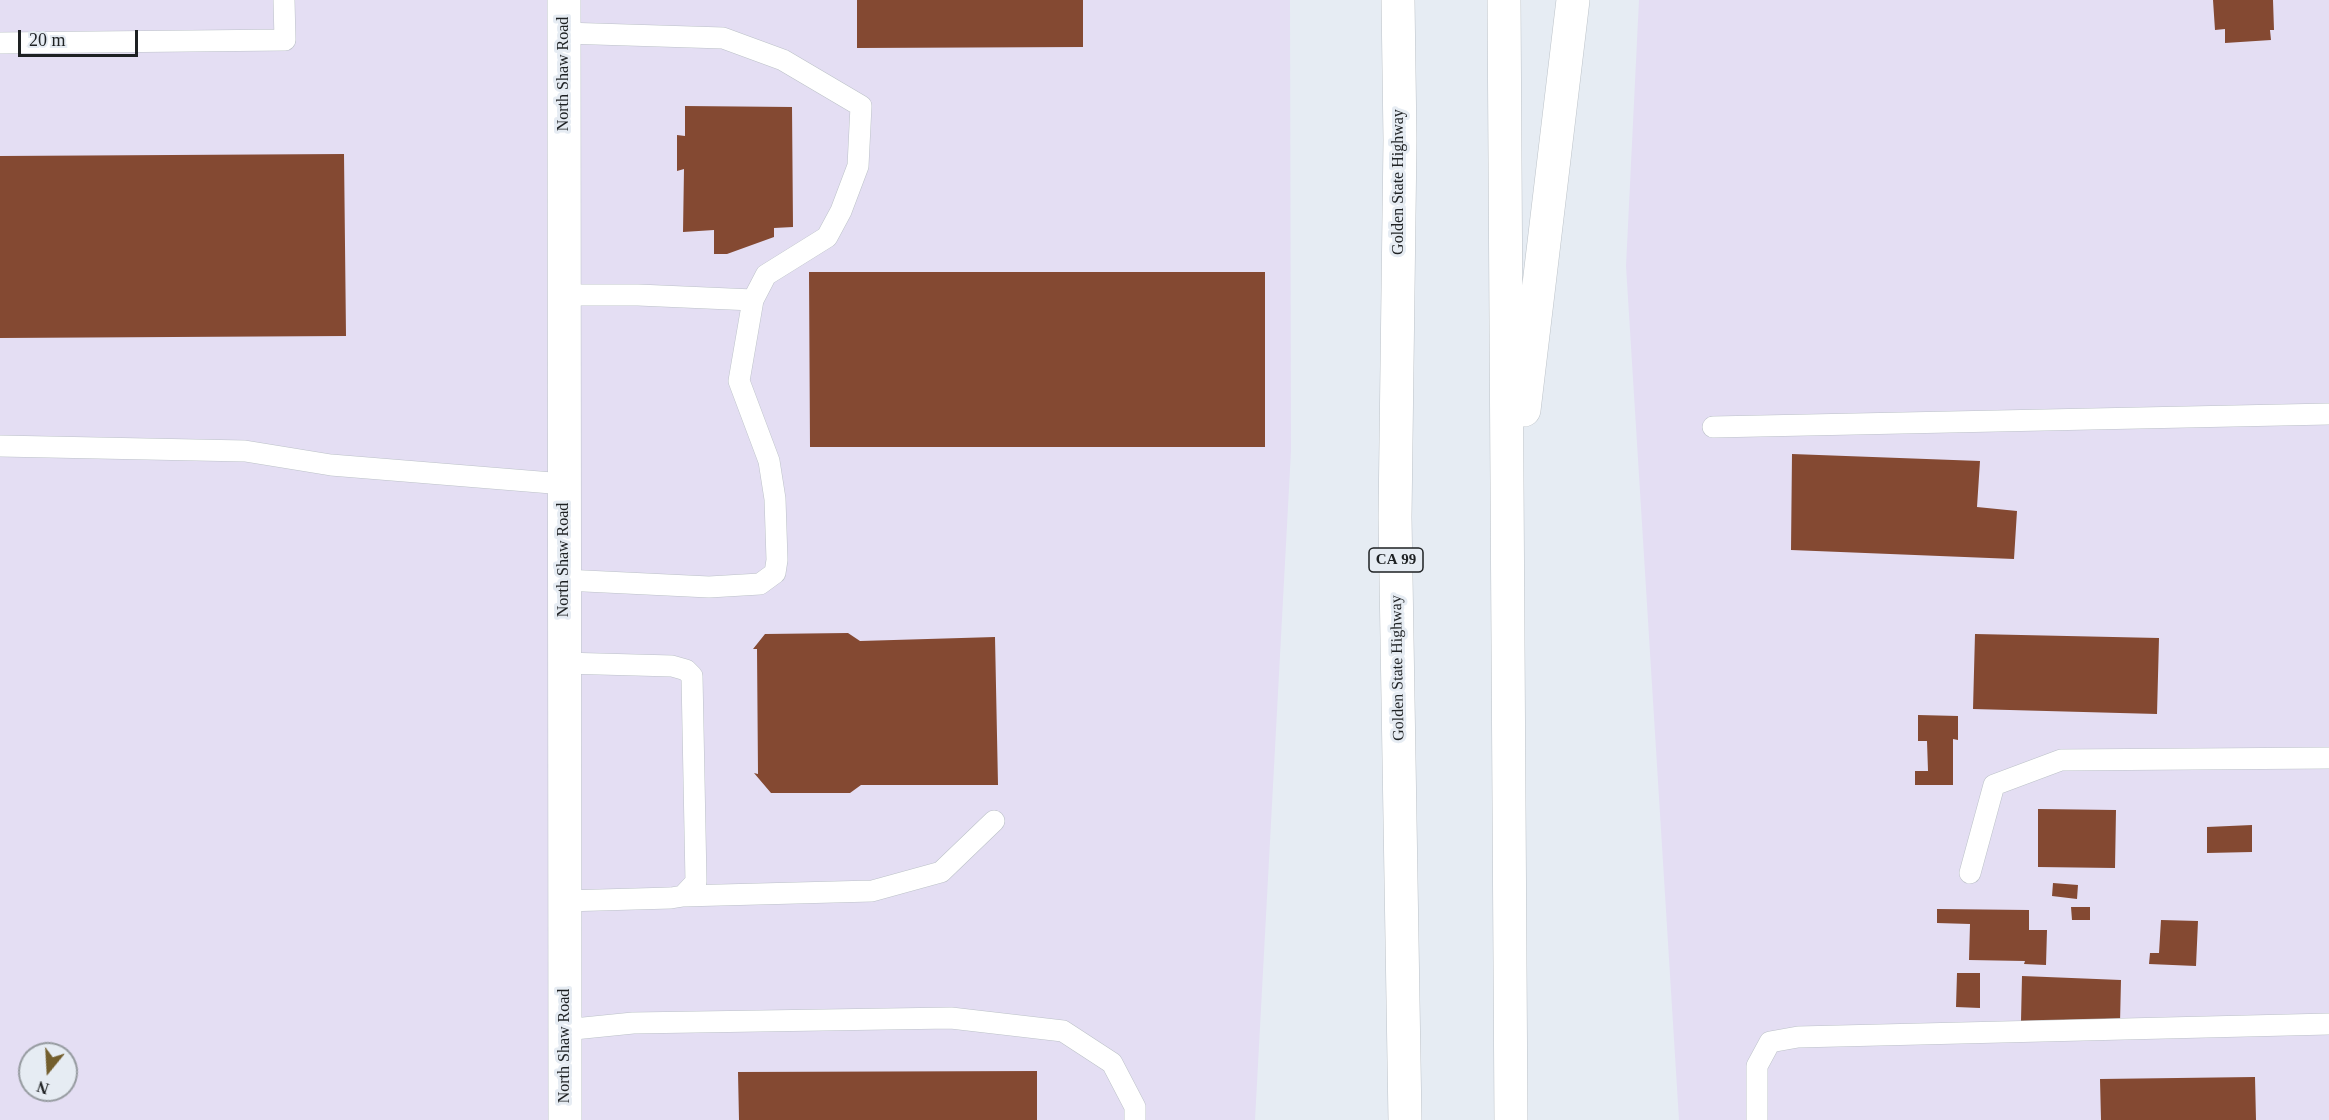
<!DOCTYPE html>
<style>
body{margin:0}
#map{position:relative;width:2329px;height:1120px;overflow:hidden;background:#e6ecf3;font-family:"Times New Roman",serif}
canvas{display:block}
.north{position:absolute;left:18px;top:1042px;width:60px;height:60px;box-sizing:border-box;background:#e6ecf3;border:2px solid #969ba0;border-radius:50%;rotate:198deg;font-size:16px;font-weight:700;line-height:24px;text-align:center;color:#1e2123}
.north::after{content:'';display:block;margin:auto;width:21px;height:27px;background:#735e2d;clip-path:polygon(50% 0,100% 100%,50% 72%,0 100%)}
.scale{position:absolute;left:18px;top:30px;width:120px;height:27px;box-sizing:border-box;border:3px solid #1e2123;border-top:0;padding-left:8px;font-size:18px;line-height:21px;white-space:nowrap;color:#1e2123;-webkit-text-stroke:4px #e6ecf3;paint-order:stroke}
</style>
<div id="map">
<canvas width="2329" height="1120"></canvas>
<div class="north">N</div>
<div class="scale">20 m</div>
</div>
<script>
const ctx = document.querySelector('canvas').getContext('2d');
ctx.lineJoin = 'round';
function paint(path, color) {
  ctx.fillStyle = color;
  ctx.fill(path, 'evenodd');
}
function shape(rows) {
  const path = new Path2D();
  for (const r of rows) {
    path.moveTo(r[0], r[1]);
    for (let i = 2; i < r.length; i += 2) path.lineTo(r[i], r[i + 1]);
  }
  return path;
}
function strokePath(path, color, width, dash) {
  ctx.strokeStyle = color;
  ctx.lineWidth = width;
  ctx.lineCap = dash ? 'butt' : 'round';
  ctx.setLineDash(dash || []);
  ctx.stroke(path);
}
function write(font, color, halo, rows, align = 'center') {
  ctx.font = font + ' "Times New Roman",serif';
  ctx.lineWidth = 6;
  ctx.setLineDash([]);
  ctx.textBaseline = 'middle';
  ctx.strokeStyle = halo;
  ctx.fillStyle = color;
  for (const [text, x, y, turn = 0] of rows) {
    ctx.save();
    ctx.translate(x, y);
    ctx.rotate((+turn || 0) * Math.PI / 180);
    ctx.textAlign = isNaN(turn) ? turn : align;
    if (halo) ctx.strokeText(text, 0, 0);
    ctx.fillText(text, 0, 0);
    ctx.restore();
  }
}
paint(shape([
 [0,0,1290,0,1291,451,1255,1120,0,1120],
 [30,1054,66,1054,66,1090,30,1090],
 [1639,0,2329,0,2329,1120,1679,1120,1626,266]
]), '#e4def3');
paint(shape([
 [857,0,1083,0,1083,47,857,48],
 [2213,0,2273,0,2274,30,2270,30,2271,40,2225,43,2225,29,2215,30],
 [685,106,792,107,793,227,774,228,774,237,727,254,714,254,714,230,683,232,684,169,677,171,677,135,685,136],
 [344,154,346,336,0,338,0,156],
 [809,272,1265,272,1265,447,810,447],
 [1792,454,1980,461,1977,507,2017,511,2014,559,1791,550],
 [848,633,860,641,995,637,998,785,861,785,850,793,771,793,754,773,758,774,757,649,753,649,765,634],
 [1975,634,2159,638,2157,714,1973,709],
 [1918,715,1958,716,1958,740,1953,739,1953,785,1915,785,1915,771,1928,771,1927,741,1918,741],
 [2038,809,2116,810,2115,868,2038,867],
 [2252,825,2252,852,2207,853,2207,827],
 [2053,883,2078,885,2077,899,2052,896],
 [2071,907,2090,907,2090,920,2072,920],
 [1937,909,2029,910,2029,930,2047,930,2046,965,2024,964,2025,961,1969,960,1970,924,1937,923],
 [2161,920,2198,921,2196,966,2149,964,2150,953,2159,953],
 [1957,973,1980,973,1980,1008,1956,1007],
 [2022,976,2121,980,2120,1023,2021,1021],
 [1037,1071,1037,1120,739,1120,738,1072],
 [2255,1077,2256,1120,2101,1120,2100,1079]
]), '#844932');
const lane = shape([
 [564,33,723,38,783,60,861,106,858,166,841,211,827,237,766,275,753,300,739,381,769,461,775,499,777,560,775,573,760,584,709,587,564,580],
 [0,43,285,40,284,0],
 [564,295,638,295,753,300],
 [1713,427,2329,414],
 [0,446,245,451,331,465,564,484],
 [563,663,672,666,686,670,692,676,696,882,683,896,671,898,564,901],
 [1970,873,1994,785,2061,760,2329,758],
 [683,896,872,891,941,872,994,821],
 [564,1030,633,1023,951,1018,1063,1031,1112,1063,1135,1107,1135,1120],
 [1757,1120,1757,1066,1770,1042,1798,1037,2329,1024]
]);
const street = shape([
 [564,0,565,1120]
]);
const highway = shape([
 [1398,0,1400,140,1395,517,1405,1120],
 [1504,0,1511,1120],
 [1524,410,1573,0]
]);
strokePath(lane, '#bcc2c8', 22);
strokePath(street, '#bcc2c8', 34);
strokePath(highway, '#bcc2c8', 34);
strokePath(lane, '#fff', 21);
strokePath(street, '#fff', 33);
strokePath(highway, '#fff', 33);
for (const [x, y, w] of [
 [1396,560,54]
]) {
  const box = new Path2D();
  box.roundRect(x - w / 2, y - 12, w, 24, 4.5);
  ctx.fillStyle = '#e6ecf3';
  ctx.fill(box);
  strokePath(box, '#1e2123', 1.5);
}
write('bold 15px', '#1e2123', null, [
 ["CA 99",1396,560]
]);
write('16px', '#1e2123', '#e6ecf3', [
 ["North Shaw Road",564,74,-90],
 ["Golden State Highway",1399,182,-90],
 ["North Shaw Road",564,560,-90],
 ["Golden State Highway",1398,668,-91],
 ["North Shaw Road",565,1046,-90]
]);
</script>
